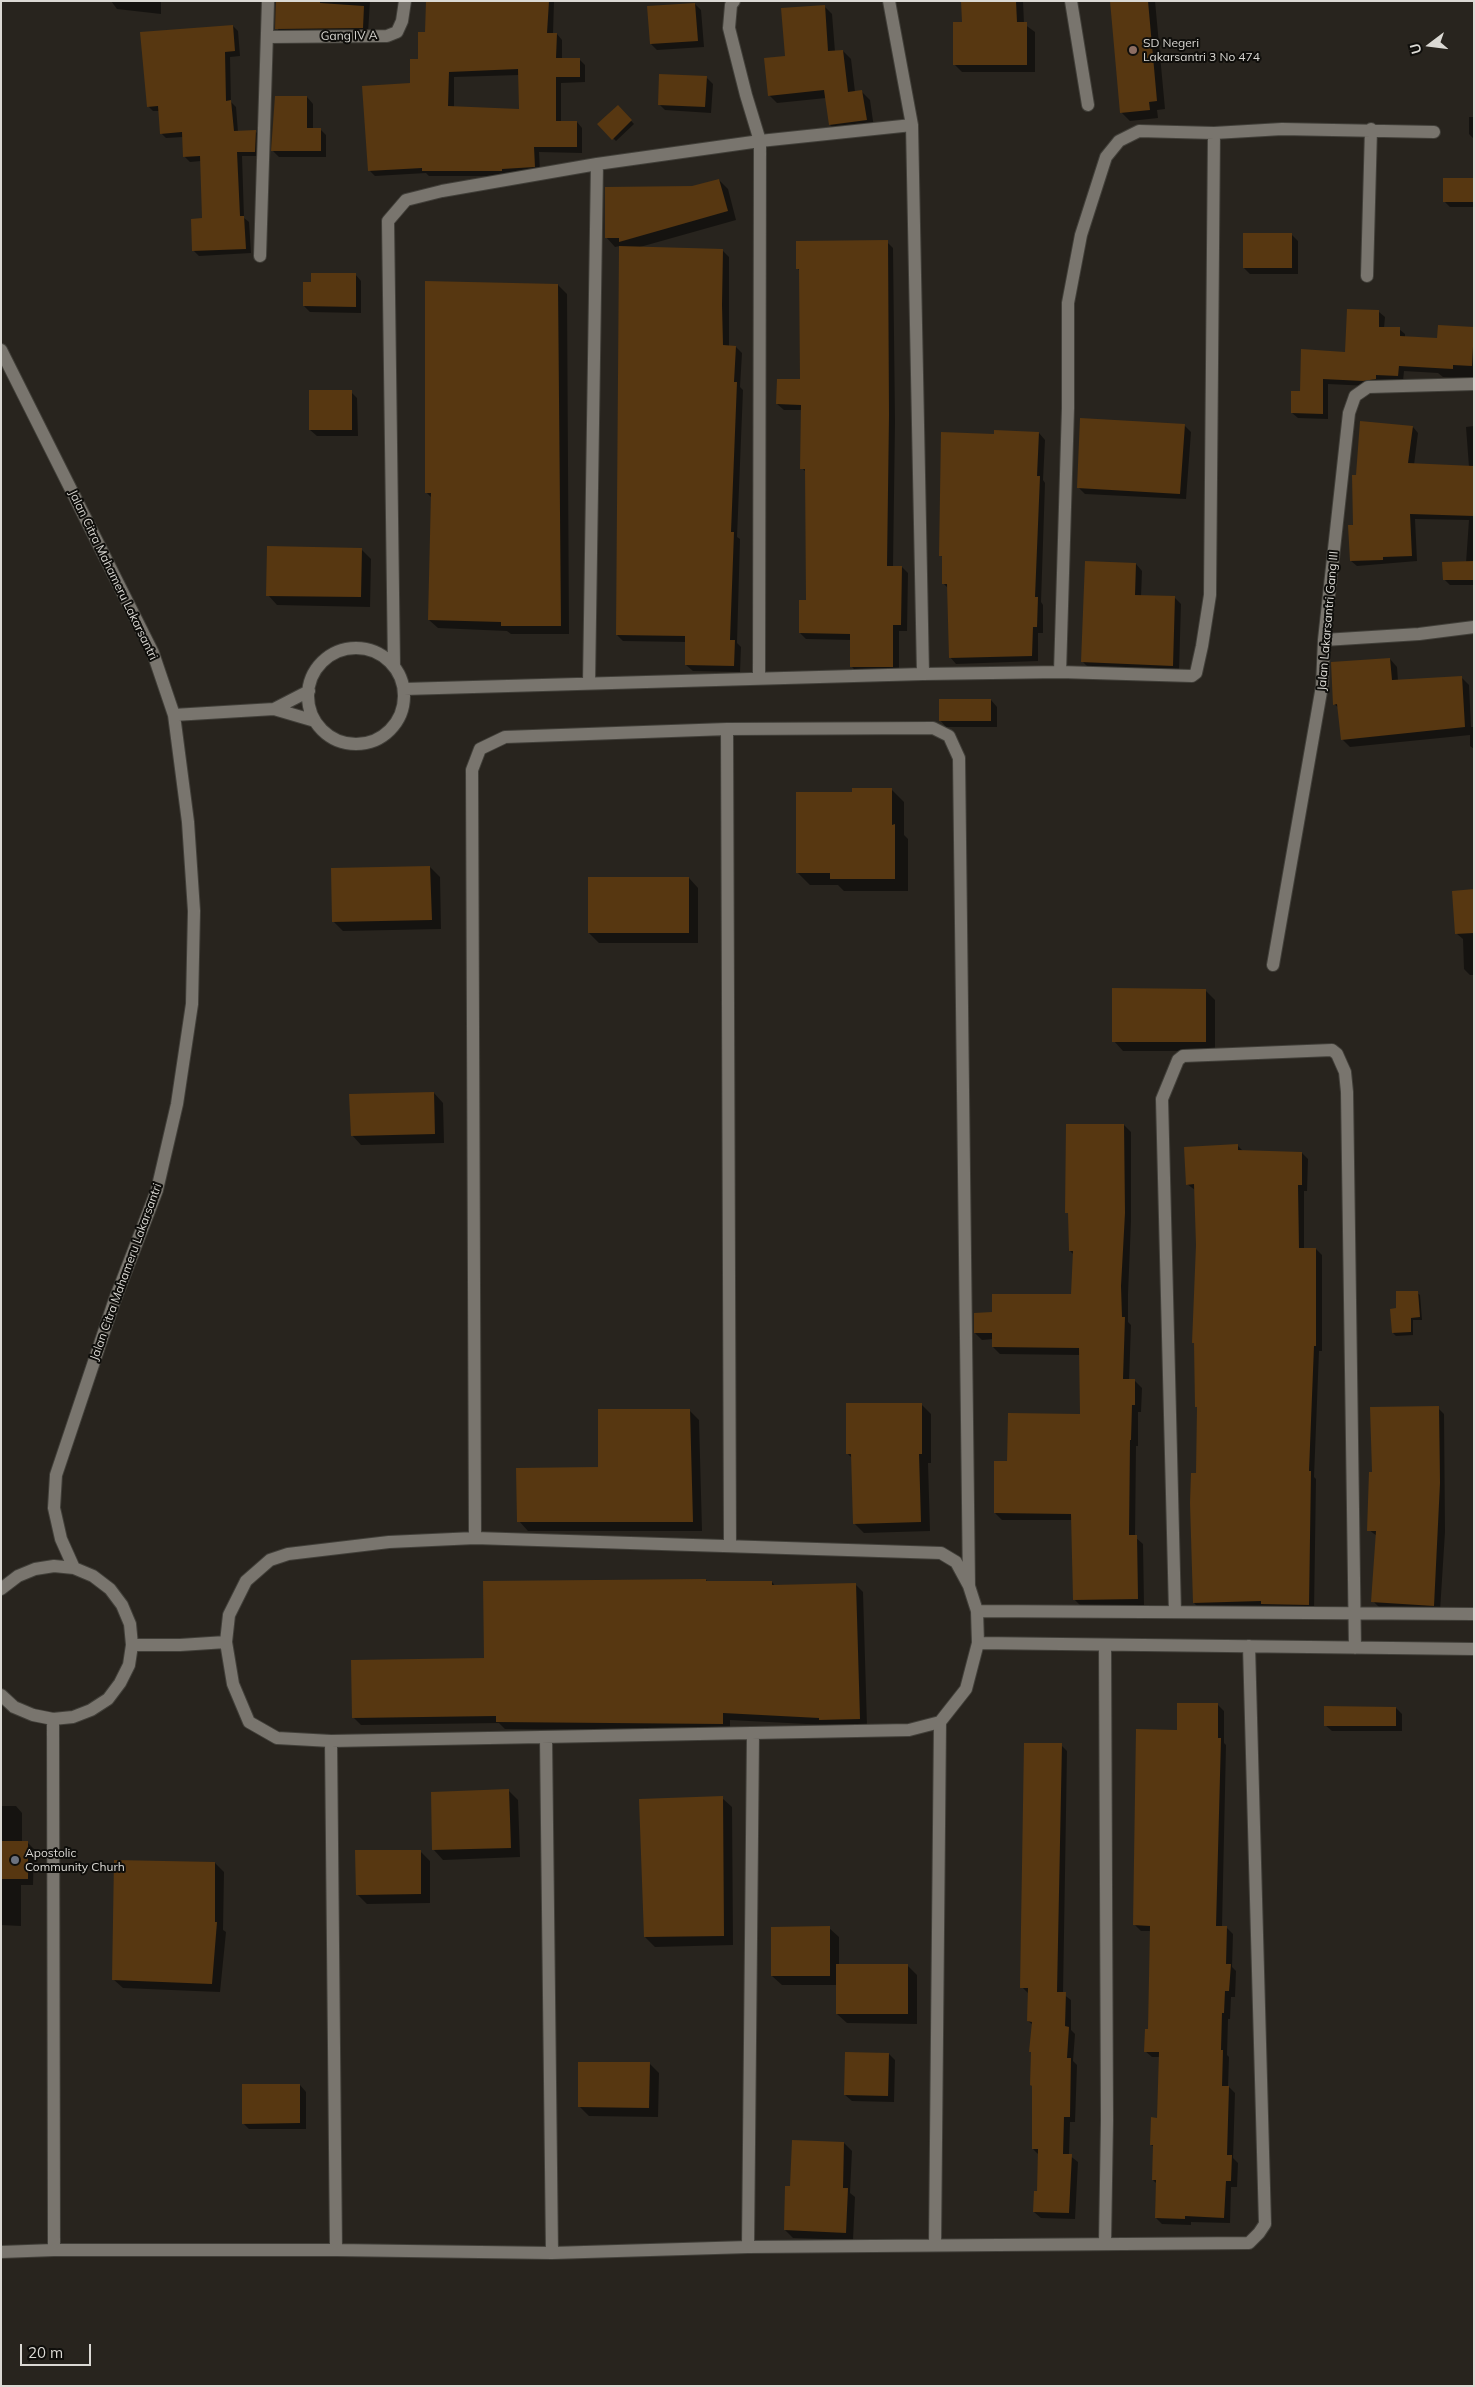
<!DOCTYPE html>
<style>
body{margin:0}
#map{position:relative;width:1475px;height:2387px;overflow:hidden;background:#28241e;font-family:Mulish,sans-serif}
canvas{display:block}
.frame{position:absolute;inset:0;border:2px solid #dbd9d4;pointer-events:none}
.north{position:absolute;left:1405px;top:20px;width:50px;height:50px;-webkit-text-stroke:4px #0f0e0b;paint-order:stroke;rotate:255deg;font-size:14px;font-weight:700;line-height:20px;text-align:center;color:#dbd9d4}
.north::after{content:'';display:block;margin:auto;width:18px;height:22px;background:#dbd9d4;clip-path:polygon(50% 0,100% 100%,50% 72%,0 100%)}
.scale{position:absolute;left:20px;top:2344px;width:71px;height:22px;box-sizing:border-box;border:2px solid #dbd9d4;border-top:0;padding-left:6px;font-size:15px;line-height:18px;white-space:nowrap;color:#dbd9d4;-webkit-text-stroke:4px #0f0e0b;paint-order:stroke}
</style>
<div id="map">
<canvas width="1475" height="2387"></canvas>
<div class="frame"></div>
<div class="north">U</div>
<div class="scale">20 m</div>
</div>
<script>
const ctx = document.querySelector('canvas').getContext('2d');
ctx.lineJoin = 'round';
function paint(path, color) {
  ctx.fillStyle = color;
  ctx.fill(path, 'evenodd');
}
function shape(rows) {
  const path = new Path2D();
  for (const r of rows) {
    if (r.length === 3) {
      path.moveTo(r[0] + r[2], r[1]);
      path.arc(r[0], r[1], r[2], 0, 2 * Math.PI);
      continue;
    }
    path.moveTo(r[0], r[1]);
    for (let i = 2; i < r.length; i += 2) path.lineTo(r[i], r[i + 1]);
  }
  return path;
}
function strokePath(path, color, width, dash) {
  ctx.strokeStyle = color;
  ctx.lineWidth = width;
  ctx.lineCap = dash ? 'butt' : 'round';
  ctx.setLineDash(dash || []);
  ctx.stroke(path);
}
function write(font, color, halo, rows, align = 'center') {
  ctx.font = font + ' Mulish,sans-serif';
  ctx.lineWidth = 4;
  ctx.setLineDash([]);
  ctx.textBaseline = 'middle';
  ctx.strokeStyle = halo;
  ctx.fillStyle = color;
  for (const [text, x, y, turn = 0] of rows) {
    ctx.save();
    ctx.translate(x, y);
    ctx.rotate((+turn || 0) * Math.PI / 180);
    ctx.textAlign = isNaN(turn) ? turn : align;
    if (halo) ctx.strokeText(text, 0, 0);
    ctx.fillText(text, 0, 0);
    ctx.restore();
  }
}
paint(shape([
 [111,1,161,1,161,14,117,9],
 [277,1,370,1,368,33,282,34,277,28],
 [427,1,554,1,553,34,557,34,562,40,562,59,579,59,585,65,585,82,561,83,561,122,577,122,582,128,582,153,539,152,540,172,507,176,429,176,426,173,375,176,370,171,412,84,419,61,426,34],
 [519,75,520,110,454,108,454,77],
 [962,1,1023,1,1024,24,1035,32,1035,72,962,72,954,64,963,24],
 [1112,1,1155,1,1165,109,1157,110,1158,118,1130,121,1121,112],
 [695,4,701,10,704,47,657,50,651,44],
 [824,6,832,14,835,52,843,51,851,59,855,92,861,91,870,100,874,128,838,133,830,125,826,98,777,103,769,95,786,57],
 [233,26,238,31,240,56,230,57,231,102,236,107,238,132,255,131,260,136,260,156,242,156,244,218,249,222,251,253,199,256,193,250,203,219,201,161,190,162,184,156,183,137,166,138,161,133,160,111,153,111,148,106],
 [706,77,713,84,711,113,665,110,659,104],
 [307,97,313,104,313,129,320,129,326,135,326,157,279,157,273,151],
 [618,107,634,124,616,141,599,124],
 [1469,117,1474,117,1474,139,1469,134],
 [1474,179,1474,207,1450,207,1445,202],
 [719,180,728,189,736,220,640,247,723,251,729,257,729,347,736,347,742,353,740,387,743,390,737,537,740,539,737,643,741,647,740,672,693,671,686,665,687,642,623,641,617,635,620,246,615,247,606,237,692,187],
 [1291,234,1298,241,1298,274,1250,274,1244,268],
 [887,242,893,248,895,422,893,567,902,567,908,573,907,631,899,631,899,672,858,673,852,667,852,640,806,639,800,633,807,601,807,473,802,468,802,410,784,410,777,404,801,380,800,271,798,269],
 [355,274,361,281,361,313,310,312,304,306],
 [558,285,567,294,569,634,511,634,507,631,438,628,429,620,432,498,426,492],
 [1379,312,1385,317,1384,328,1399,329,1405,334,1405,338,1438,340,1474,328,1474,380,1443,377,1438,373,1404,371,1403,381,1381,380,1381,384,1369,386,1328,384,1328,419,1298,418,1292,413,1301,393,1347,353],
 [351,392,357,398,358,436,317,436,310,430],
 [1184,425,1191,432,1186,499,1085,494,1078,487],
 [1474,426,1474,585,1450,585,1444,579,1466,563,1469,520,1415,519,1417,561,1357,566,1351,561,1358,476,1413,427,1418,433,1414,465,1469,467,1466,427],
 [1039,433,1045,440,1043,480,1045,483,1041,602,1043,605,1043,633,1038,633,1038,661,956,664,950,657,948,588,943,583,944,558,940,555,995,435],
 [361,549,371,559,370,607,277,605,268,595],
 [1136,564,1142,571,1141,597,1175,598,1181,604,1179,671,1089,668,1083,662],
 [1390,659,1397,667,1398,681,1461,677,1469,685,1471,727,1474,727,1474,749,1470,746,1470,735,1350,747,1342,739,1339,708,1334,704],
 [991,700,997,707,997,727,946,727,940,720],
 [891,789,904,802,904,835,908,839,908,891,844,891,838,885,810,885,797,872,853,794],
 [430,867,440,877,441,929,343,931,334,922],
 [689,878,698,888,698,943,599,943,589,933],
 [1474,890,1474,975,1470,975,1464,969,1463,939,1457,934],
 [1205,990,1215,1000,1215,1051,1123,1051,1114,1041],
 [434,1093,443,1103,444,1143,361,1145,352,1135],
 [1124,1125,1131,1132,1131,1221,1128,1294,1128,1322,1131,1325,1129,1381,1135,1381,1142,1388,1141,1412,1138,1412,1138,1446,1136,1446,1135,1537,1143,1544,1144,1606,1081,1606,1074,1599,1073,1520,1002,1520,995,1513,1009,1462,1081,1415,1081,1355,1000,1354,993,1347,993,1339,982,1340,975,1333,993,1313,1073,1296,1074,1255,1070,1251,1070,1215,1067,1212],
 [1238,1146,1244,1152,1302,1153,1308,1159,1307,1191,1304,1191,1304,1249,1316,1249,1322,1255,1322,1351,1319,1351,1314,1477,1316,1479,1314,1611,1200,1609,1194,1603,1199,1409,1196,1406,1196,1345,1193,1342,1197,1245,1195,1190,1187,1184],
 [1417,1293,1420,1295,1422,1320,1413,1320,1413,1335,1396,1336,1393,1333,1397,1310],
 [921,1404,931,1414,931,1463,928,1463,930,1531,864,1533,854,1523,852,1458,847,1453],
 [1438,1408,1444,1414,1445,1532,1440,1611,1379,1607,1373,1601,1377,1536,1369,1530,1373,1473],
 [689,1410,699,1420,702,1531,528,1531,519,1521],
 [706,1580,708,1582,772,1582,776,1587,855,1584,863,1592,867,1726,828,1727,826,1725,730,1720,730,1731,505,1729,499,1723,361,1725,353,1717,485,1659],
 [1218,1705,1224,1711,1224,1743,1226,1745,1222,1927,1227,1928,1233,1934,1232,1967,1236,1971,1235,1997,1231,1997,1230,2019,1228,2019,1227,2055,1229,2057,1228,2086,1235,2093,1233,2158,1238,2163,1237,2187,1231,2187,1230,2223,1191,2222,1191,2225,1162,2224,1156,2218,1157,2184,1153,2180,1154,2147,1151,2145,1159,2119,1161,2057,1152,2057,1145,2051,1149,2030,1152,1931,1141,1931,1135,1925,1178,1731],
 [1396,1708,1402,1714,1402,1731,1332,1731,1325,1725],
 [1061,1745,1067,1751,1063,1994,1071,2000,1071,2030,1075,2034,1073,2061,1077,2065,1075,2122,1070,2122,1069,2155,1078,2162,1075,2219,1041,2218,1034,2212,1038,2193,1039,2155,1033,2149,1034,2088,1031,2085,1033,2025,1028,2021,1028,1993,1022,1987],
 [509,1791,518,1800,520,1857,443,1860,434,1850],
 [722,1798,732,1807,733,1945,655,1947,645,1937],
 [1,1806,16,1806,22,1813,22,1843,28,1843,34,1849,33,1885,21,1885,21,1926,1,1925],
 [420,1851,430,1861,430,1903,367,1904,357,1894],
 [215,1863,224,1872,223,1930,226,1932,220,1992,123,1988,113,1979],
 [829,1928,839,1937,839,1965,907,1965,917,1975,917,2024,847,2023,837,2014,837,1985,782,1985,772,1976],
 [889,2054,895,2060,894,2102,852,2101,845,2095],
 [649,2063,659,2073,658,2117,589,2116,579,2106],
 [300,2085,306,2092,306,2129,249,2129,243,2123],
 [844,2143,852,2151,850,2193,855,2197,853,2240,793,2238,785,2230,792,2187]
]), '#0007');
paint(shape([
 [276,1,320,1,320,3,364,6,363,28,275,29],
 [426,1,549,1,547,33,557,33,556,58,580,58,580,77,556,77,556,121,577,121,577,147,534,147,535,167,502,169,502,171,422,171,422,168,368,171,362,86,410,83,410,59,418,59,418,32,425,32],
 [518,69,519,109,448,106,449,72],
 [961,1,1016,1,1017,22,1027,22,1027,65,953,65,953,22,962,22],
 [1110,1,1148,1,1157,101,1149,102,1150,110,1120,113],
 [695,3,698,41,650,44,647,6],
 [825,5,828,51,843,50,848,92,862,90,867,120,829,125,824,90,768,96,764,58,785,56,781,8],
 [233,25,235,51,225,52,226,101,231,100,234,131,256,130,255,152,237,152,240,216,244,216,246,249,192,251,191,219,202,218,200,156,183,157,182,132,160,134,158,106,147,107,140,32],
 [659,74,707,76,705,107,658,105],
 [275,96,307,96,307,128,321,128,321,151,271,151],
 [618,105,632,120,612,140,597,124],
 [1443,178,1474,178,1474,202,1443,202],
 [719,179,728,211,619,242,619,238,605,238,605,187,692,186],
 [1243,233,1292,233,1292,268,1243,268],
 [888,240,889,415,887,566,902,566,901,625,893,625,893,667,850,667,850,634,799,633,799,600,806,600,805,469,800,469,801,405,776,404,777,379,800,379,799,269,796,269,796,241],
 [619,246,723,249,722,305,723,345,736,346,734,382,737,382,731,532,734,532,730,640,735,640,734,666,685,665,685,636,616,635],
 [311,273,356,273,356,307,303,306,303,282,311,282],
 [425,281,558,284,561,626,501,626,501,622,428,620,431,493,425,493],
 [1347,309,1379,310,1379,327,1400,327,1400,336,1437,338,1438,325,1474,327,1472,366,1453,365,1453,369,1399,366,1398,376,1376,375,1376,379,1363,381,1323,379,1323,414,1291,413,1291,391,1300,391,1301,349,1345,352],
 [309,390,352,390,352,430,309,430],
 [1080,418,1185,424,1180,494,1077,488],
 [1360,421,1413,426,1408,463,1474,466,1474,516,1410,514,1412,556,1383,557,1383,560,1350,561,1348,525,1353,525,1352,475,1356,475],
 [994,430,1039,432,1037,476,1040,476,1035,597,1038,597,1037,627,1033,627,1032,656,949,658,947,584,942,584,942,556,939,556,941,432,994,434],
 [267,546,362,548,361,597,266,596],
 [1085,561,1136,563,1135,595,1175,596,1173,666,1081,662],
 [1474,561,1474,580,1443,580,1442,562],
 [1390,658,1392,680,1462,676,1465,727,1341,740,1337,704,1333,705,1331,662],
 [939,699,991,699,991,721,939,721],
 [852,788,892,788,892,825,895,824,895,879,830,879,830,873,796,873,796,792,852,792],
 [430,866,432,920,332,922,331,868],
 [588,877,689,877,689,933,588,933],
 [1474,889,1474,933,1455,934,1452,891],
 [1112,988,1206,989,1206,1042,1112,1042],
 [434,1092,435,1134,351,1136,349,1094],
 [1066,1124,1124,1124,1125,1213,1121,1286,1122,1317,1125,1317,1123,1379,1135,1379,1135,1405,1132,1405,1131,1440,1130,1440,1129,1535,1137,1535,1138,1599,1073,1600,1071,1514,994,1513,994,1461,1007,1461,1008,1413,1080,1414,1079,1348,992,1347,992,1333,974,1333,974,1313,992,1312,992,1294,1071,1294,1073,1251,1069,1251,1068,1213,1065,1213],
 [1238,1144,1238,1150,1302,1152,1302,1185,1298,1185,1299,1248,1316,1248,1316,1346,1314,1346,1309,1471,1311,1471,1309,1605,1261,1604,1261,1601,1193,1603,1190,1503,1191,1473,1196,1473,1197,1407,1195,1407,1194,1343,1192,1343,1196,1245,1194,1184,1186,1185,1184,1147],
 [1396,1291,1418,1291,1420,1317,1411,1318,1411,1332,1392,1333,1390,1309,1396,1308],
 [846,1403,922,1403,922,1454,919,1454,921,1522,853,1524,851,1454,846,1454],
 [1439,1406,1440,1483,1434,1606,1371,1602,1376,1531,1367,1531,1369,1472,1372,1472,1370,1407],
 [598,1409,690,1409,693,1522,517,1522,516,1468,598,1467],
 [706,1579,706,1581,772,1581,772,1585,856,1583,860,1719,819,1720,819,1718,723,1713,723,1724,496,1722,496,1716,352,1718,351,1660,484,1658,483,1581],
 [1177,1703,1218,1703,1218,1738,1221,1738,1216,1926,1227,1926,1226,1964,1231,1964,1229,1991,1225,1991,1224,2013,1222,2013,1221,2050,1223,2050,1222,2086,1229,2086,1227,2155,1232,2155,1231,2181,1226,2181,1224,2218,1185,2216,1185,2219,1155,2218,1156,2180,1152,2180,1153,2145,1150,2145,1151,2117,1157,2118,1159,2052,1144,2052,1145,2029,1148,2029,1150,1926,1133,1925,1136,1729,1177,1730],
 [1324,1706,1396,1707,1396,1726,1324,1726],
 [1024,1743,1062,1743,1057,1992,1066,1992,1065,2026,1069,2027,1067,2058,1071,2058,1070,2117,1064,2117,1063,2154,1072,2154,1069,2213,1033,2212,1034,2191,1037,2191,1038,2149,1032,2149,1032,2086,1030,2085,1031,2052,1029,2052,1032,2022,1027,2021,1028,1988,1020,1988],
 [509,1789,511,1848,432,1850,431,1792],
 [723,1796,724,1936,644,1937,639,1799],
 [1,1841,28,1841,28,1879,1,1879],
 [355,1850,421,1850,421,1894,356,1895],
 [114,1860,215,1862,215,1922,217,1922,212,1984,112,1980],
 [830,1926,830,1976,771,1976,771,1927],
 [836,1964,908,1964,908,2014,836,2014],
 [845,2052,889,2053,888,2096,844,2095],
 [578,2062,650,2062,649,2108,578,2107],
 [242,2084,300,2084,300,2123,242,2124],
 [792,2140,844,2142,843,2188,848,2188,846,2233,784,2230,785,2186,790,2186]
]), '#573711');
const lane = shape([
 [1071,1,1088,105]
]);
const street = shape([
 [734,1,731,5,729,28,746,95,760,141,759,678],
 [889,1,912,125],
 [268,37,387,36,397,32,402,21,405,1],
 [260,256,268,1],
 [1367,276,1371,129],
 [1,350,153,653,174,715,188,822,194,911,192,1004,177,1104,157,1190,114,1302,56,1475,54,1508,61,1539,74,1568],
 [1324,640,1419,634,1474,627],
 [356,696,48],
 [394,666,388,221,406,200,442,191,597,164,760,141,912,125,923,674],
 [1060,672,1068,408,1068,303,1081,235,1106,157,1119,141,1139,131,1214,133,1282,129,1434,132],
 [589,683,597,164],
 [404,689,923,674,1060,672,1192,676,1196,673,1202,646,1210,595,1214,133],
 [274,709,309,691],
 [174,715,274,709,315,721],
 [727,729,730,1546],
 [1273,965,1322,686,1324,640,1349,413,1355,396,1368,387,1474,384],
 [475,1538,472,770,480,749,505,737,727,729,933,728,949,736,959,758,969,1586],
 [475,1538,941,1553,956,1562,969,1586,977,1611,978,1643,966,1689,940,1722,909,1730,331,1741,277,1738,249,1722,233,1684,226,1642,229,1615,246,1581,270,1560,288,1554,389,1542,475,1538],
 [1,1589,18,1576,35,1569,54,1566,74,1568,93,1576,110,1589,122,1605,130,1624,132,1645,129,1665,120,1683,108,1699,91,1710,73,1717,53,1719,33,1715,14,1707,1,1695],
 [977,1611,1474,1614],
 [1175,1612,1162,1099,1178,1060,1183,1056,1332,1050,1337,1054,1345,1072,1347,1092,1355,1648],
 [978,1643,1474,1649],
 [132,1645,180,1645,226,1642],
 [53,1719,54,2250],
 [546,1738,552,2253],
 [331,1741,336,2250],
 [1105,2243,1107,2120,1105,1645],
 [935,2245,940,1722],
 [748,2247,753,1734],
 [1,2252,54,2250,336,2250,552,2253,748,2247,1249,2243,1259,2233,1265,2224,1249,1646]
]);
strokePath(lane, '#413f39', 14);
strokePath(street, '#413f39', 14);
strokePath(lane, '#79756e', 12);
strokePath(street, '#79756e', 12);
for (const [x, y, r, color] of [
 [1133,50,5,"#8d6e63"],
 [15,1860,5,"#6b7280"]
]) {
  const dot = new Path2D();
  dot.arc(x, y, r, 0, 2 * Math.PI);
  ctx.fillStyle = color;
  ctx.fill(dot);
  strokePath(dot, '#0f0e0b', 2);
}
write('12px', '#dbd9d4', '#0f0e0b', [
 ["Gang IV A",349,36,-1],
 ["Jalan Citra Mahameru Lakarsantri",113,575,64],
 ["Jalan Lakarsantri Gang III",1328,621,-85],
 ["Jalan Citra Mahameru Lakarsantri",126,1272,-70]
]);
write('12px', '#dbd9d4', '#0f0e0b', [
 ["SD Negeri",1143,43],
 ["Lakarsantri 3 No 474",1143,57],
 ["Apostolic",25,1853],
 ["Community Churh",25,1867]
], 'left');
</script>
